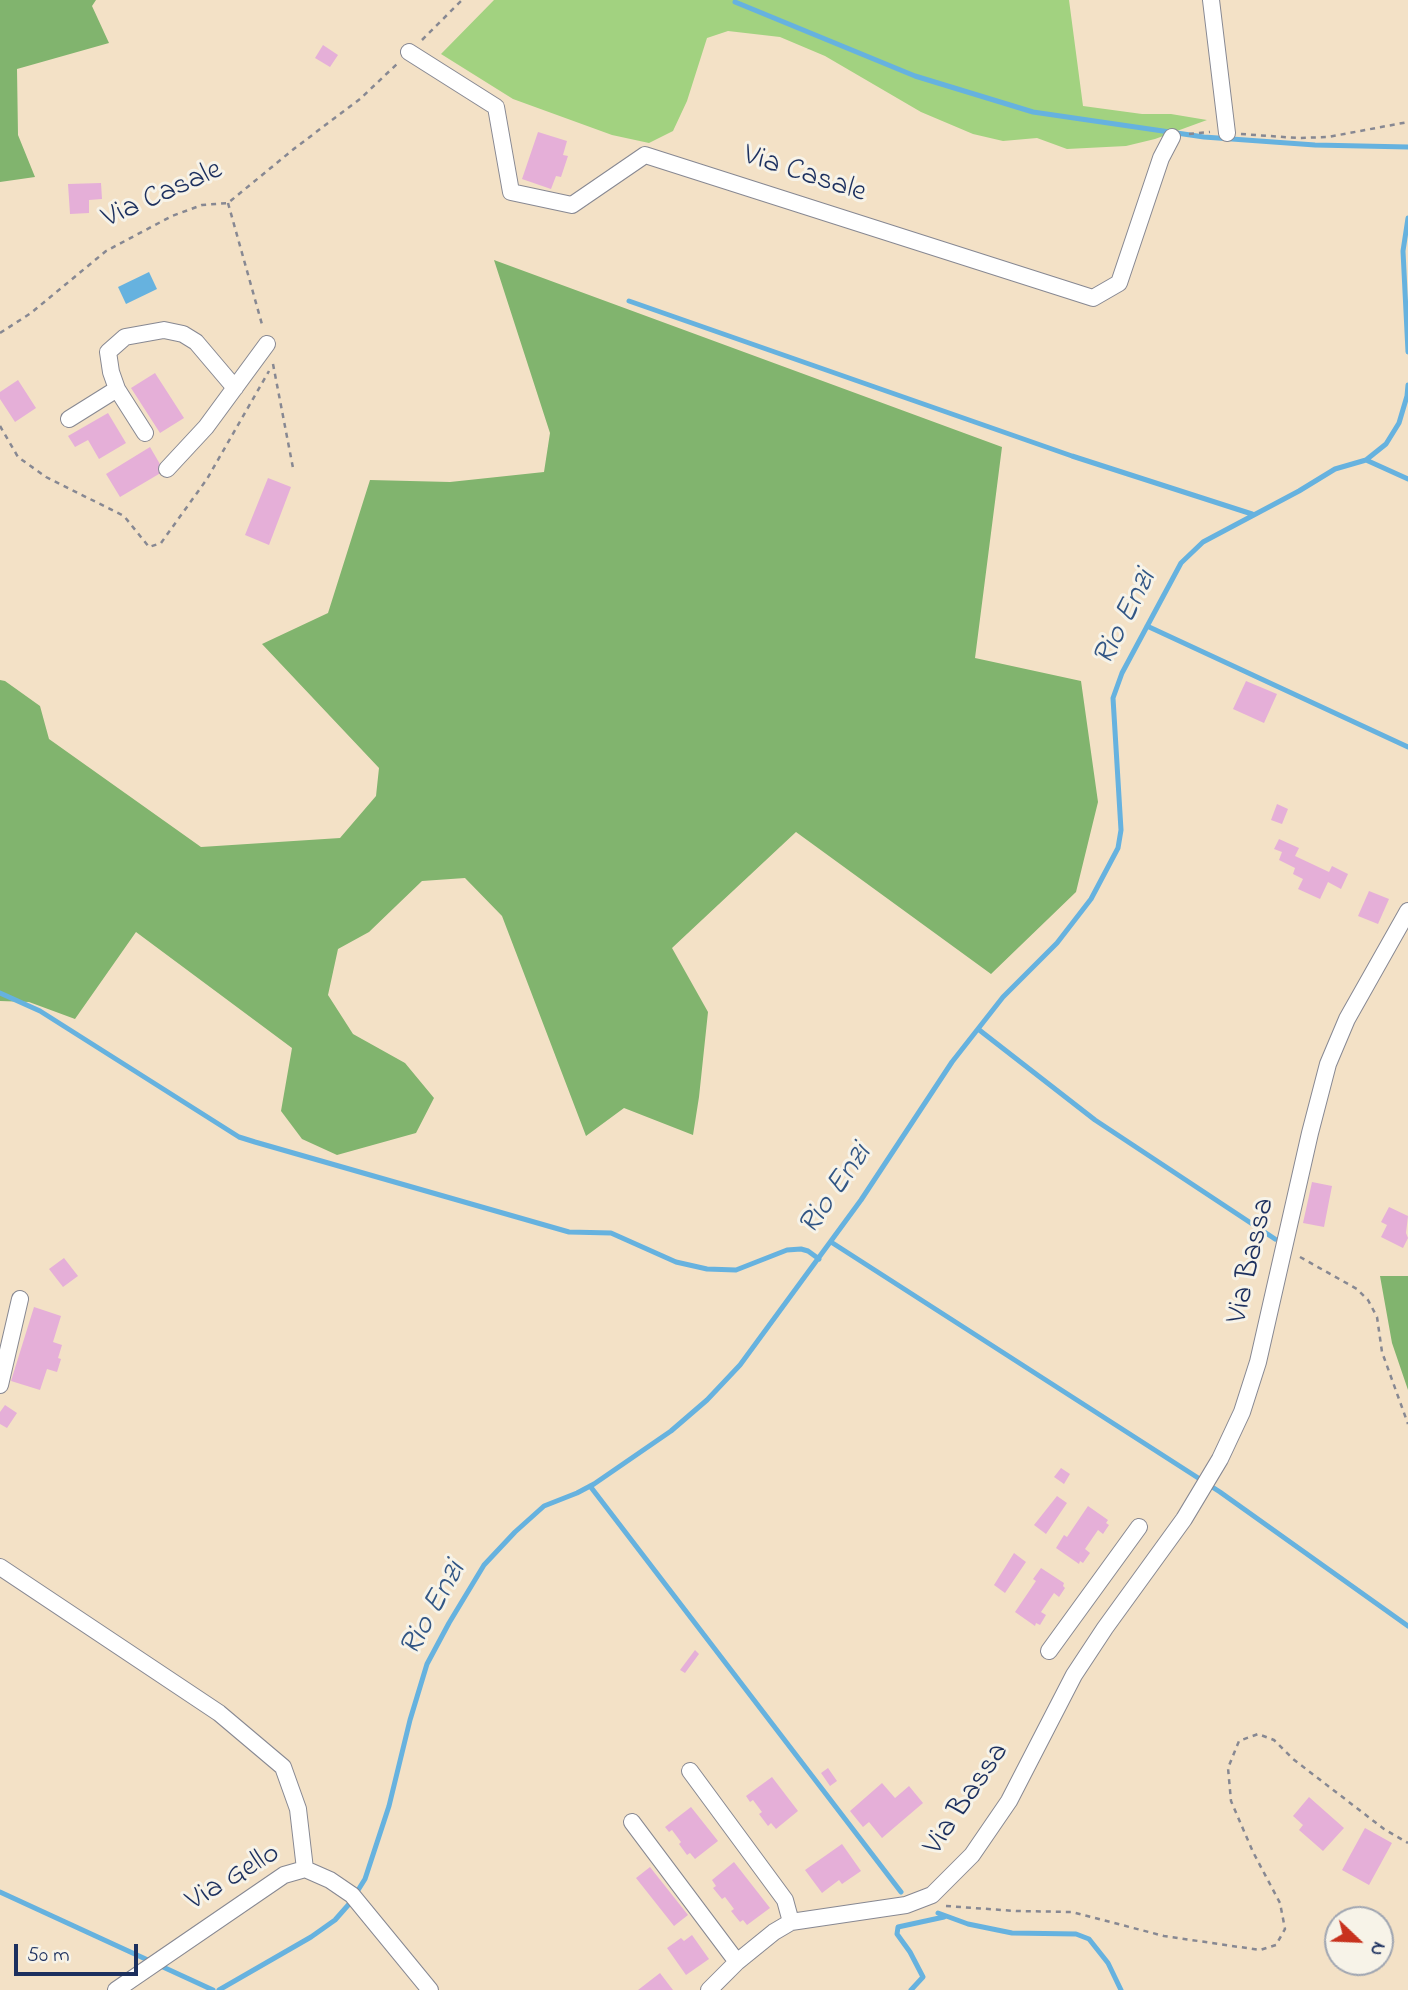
<!DOCTYPE html>
<style>
body{margin:0}
#map{position:relative;width:1408px;height:1990px;overflow:hidden;background:#f3e1c6;font-family:"Indie Flower",sans-serif}
canvas{display:block}
.north{position:absolute;left:1324px;top:1906px;width:70px;height:70px;box-sizing:border-box;background:#f7f3e8;border:2px solid #9fa5b1;border-radius:50%;rotate:113deg;font-size:19px;font-weight:700;line-height:28px;text-align:center;color:#1b2f5e}
.north::after{content:'';display:block;margin:auto;width:24px;height:32px;background:#c8321e;clip-path:polygon(50% 0,100% 100%,50% 72%,0 100%)}
.scale{position:absolute;left:14px;top:1944px;width:124px;height:32px;box-sizing:border-box;border:4px solid #1b2f5e;border-top:0;padding-left:9px;font-size:21px;line-height:24px;white-space:nowrap;color:#1b2f5e;-webkit-text-stroke:5px #f7f3e8;paint-order:stroke}
</style>
<div id="map">
<canvas width="1408" height="1990"></canvas>
<div class="north">N</div>
<div class="scale">50 m</div>
</div>
<script>
const ctx = document.querySelector('canvas').getContext('2d');
ctx.lineJoin = 'round';
function paint(path, color) {
  ctx.fillStyle = color;
  ctx.fill(path, 'evenodd');
}
function shape(rows) {
  const path = new Path2D();
  for (const r of rows) {
    path.moveTo(r[0], r[1]);
    for (let i = 2; i < r.length; i += 2) path.lineTo(r[i], r[i + 1]);
  }
  return path;
}
function strokePath(path, color, width, dash) {
  ctx.strokeStyle = color;
  ctx.lineWidth = width;
  ctx.lineCap = dash ? 'butt' : 'round';
  ctx.setLineDash(dash || []);
  ctx.stroke(path);
}
function write(font, color, halo, rows, align = 'center') {
  ctx.font = font + ' "Indie Flower",sans-serif';
  ctx.lineWidth = 6;
  ctx.setLineDash([]);
  ctx.textBaseline = 'middle';
  ctx.strokeStyle = halo;
  ctx.fillStyle = color;
  for (const [text, x, y, turn = 0] of rows) {
    ctx.save();
    ctx.translate(x, y);
    ctx.rotate((+turn || 0) * Math.PI / 180);
    ctx.textAlign = isNaN(turn) ? turn : align;
    if (halo) ctx.strokeText(text, 0, 0);
    ctx.fillText(text, 0, 0);
    ctx.restore();
  }
}
paint(shape([
 [494,0,1069,0,1083,106,1142,114,1171,114,1207,120,1155,139,1126,146,1067,149,1037,138,1003,141,973,134,921,112,825,56,780,37,728,31,707,38,687,101,673,131,649,143,612,135,513,99,441,54]
]), '#a2d280');
paint(shape([
 [0,0,96,0,92,6,109,43,17,69,18,135,35,177,0,182],
 [494,260,1002,447,975,658,1081,681,1098,802,1076,892,991,974,796,832,672,948,708,1012,699,1097,693,1135,624,1108,586,1136,502,916,465,878,422,881,369,932,338,949,328,995,353,1034,405,1063,434,1098,416,1133,337,1155,302,1139,281,1111,292,1048,136,932,75,1019,29,1002,0,1001,0,680,5,681,40,706,49,739,201,847,340,838,376,796,379,768,262,644,328,613,370,480,450,482,544,472,550,433],
 [1380,1276,1408,1276,1408,1390,1392,1343]
]), '#81b46e');
paint(shape([
 [149,272,157,289,126,304,118,287]
]), '#66b2df');
strokePath(shape([
 [735,2,915,76,1033,112,1204,137,1315,145,1408,147],
 [1408,218,1403,251,1408,352],
 [629,301,1072,456,1252,514],
 [1366,460,1408,479],
 [1147,626,1408,747],
 [0,993,40,1011,239,1137,255,1142,569,1232,611,1233,676,1262,707,1269,736,1270,787,1250,801,1249,808,1251,819,1259],
 [978,1029,1095,1120,1275,1239],
 [831,1242,1220,1492,1408,1626],
 [590,1486,901,1892],
 [0,1892,213,1990],
 [938,1913,968,1924,1012,1933,1076,1934,1089,1939,1108,1963,1121,1990],
 [219,1990,311,1937,335,1920,350,1903,365,1879,389,1806,410,1720,427,1664,449,1623,484,1565,515,1532,544,1506,577,1493,594,1484,671,1431,707,1400,740,1365,861,1200,952,1062,1003,997,1057,943,1091,899,1118,848,1121,830,1113,698,1122,673,1181,563,1203,542,1299,491,1335,469,1366,460,1386,444,1399,423,1407,396,1408,385],
 [911,1990,923,1977,910,1952,897,1934,898,1927,944,1917]
]), '#66b2df', 5);
paint(shape([
 [323,45,338,55,330,67,315,58],
 [538,132,567,141,563,155,568,156,561,177,556,176,551,189,522,179],
 [101,183,102,199,89,200,89,213,70,214,68,184],
 [155,373,184,418,160,433,131,388],
 [18,380,36,408,15,422,0,399,0,392],
 [108,413,126,443,99,459,88,440,75,447,68,436],
 [150,447,164,471,120,497,106,474],
 [268,478,291,487,269,545,245,535],
 [1246,681,1277,694,1264,723,1233,709],
 [1277,804,1288,809,1282,824,1271,820],
 [1279,839,1299,848,1295,856,1329,872,1332,866,1348,874,1341,889,1328,882,1320,899,1298,889,1303,879,1293,874,1295,868,1279,860,1282,852,1274,849],
 [1369,891,1389,899,1378,924,1358,916],
 [1312,1182,1332,1186,1324,1227,1303,1223],
 [1389,1207,1408,1216,1406,1233,1408,1238,1403,1248,1381,1237,1387,1225,1381,1222],
 [64,1258,78,1276,63,1287,49,1269],
 [34,1307,61,1316,53,1342,62,1345,58,1358,61,1359,57,1372,47,1369,40,1390,11,1381],
 [5,1405,17,1413,7,1428,0,1424,0,1412],
 [1061,1468,1070,1474,1064,1484,1054,1477],
 [1057,1496,1067,1503,1046,1534,1034,1525],
 [1088,1506,1108,1520,1106,1523,1109,1525,1103,1534,1098,1530,1085,1549,1090,1553,1083,1563,1080,1561,1079,1564,1056,1548,1064,1535,1067,1537],
 [1014,1553,1026,1562,1005,1593,994,1585],
 [1041,1568,1064,1583,1063,1586,1065,1588,1059,1597,1054,1593,1041,1612,1046,1615,1040,1625,1036,1623,1035,1626,1015,1612,1036,1581,1033,1579],
 [695,1650,699,1654,685,1673,680,1670],
 [828,1768,837,1781,830,1786,821,1773],
 [772,1777,798,1811,776,1829,771,1823,768,1826,759,1814,762,1812,753,1800,750,1802,746,1796],
 [882,1783,895,1798,909,1786,923,1803,882,1838,869,1822,863,1827,850,1811],
 [1309,1797,1344,1828,1323,1851,1299,1830,1303,1825,1293,1816],
 [691,1807,718,1841,695,1859,690,1853,687,1855,679,1844,681,1842,672,1830,669,1832,665,1827],
 [1365,1828,1392,1843,1369,1885,1342,1870],
 [842,1844,861,1871,842,1884,839,1880,822,1893,805,1870],
 [734,1862,770,1908,747,1925,743,1920,740,1922,731,1911,734,1909,725,1897,722,1899,713,1888,716,1886,712,1880],
 [650,1867,688,1915,674,1926,636,1878],
 [692,1935,709,1959,686,1975,667,1948,681,1938,684,1941],
 [660,1973,673,1990,638,1990]
]), '#e5afd8');
const minor = shape([
 [1211,0,1227,133],
 [409,52,496,107,511,192,572,205,645,155,1093,298,1119,283,1161,158,1172,137],
 [69,419,117,389],
 [145,433,117,389,111,372,108,352,125,337,164,330,183,334,196,342,235,388],
 [167,469,206,427,267,344],
 [0,1385,20,1299],
 [0,1567,219,1713,283,1767,298,1809,305,1869],
 [1049,1651,1139,1527],
 [690,1771,785,1900,791,1922],
 [632,1822,737,1962],
 [116,1990,284,1875,305,1869,330,1880,352,1895,430,1990],
 [709,1990,737,1962,774,1932,791,1922,906,1905,932,1895,972,1855,1009,1801,1074,1675,1105,1628,1184,1519,1220,1459,1242,1412,1258,1362,1310,1133,1328,1064,1347,1019,1408,911]
]);
strokePath(minor, '#878892', 18);
strokePath(shape([
 [422,40,462,0],
 [1189,134,1210,132],
 [1241,134,1298,138,1328,137,1408,122],
 [228,203,263,328],
 [0,333,31,313,106,251,172,216,202,205,228,203,295,148,360,99,397,64],
 [273,364,293,468],
 [0,426,18,457,46,477,124,516,149,547,161,543,207,479,269,371],
 [1300,1257,1357,1289,1368,1300,1377,1317,1382,1352,1408,1424],
 [946,1906,1016,1911,1072,1912,1164,1936,1260,1950,1276,1945,1285,1929,1280,1903,1253,1852,1231,1801,1228,1768,1239,1741,1258,1734,1274,1740,1293,1759,1384,1829,1408,1843]
]), '#878892', 2.5, [5, 5]);
strokePath(minor, '#fff', 16);
write('30px', '#1b2f5e', '#f7f3e8', [
 ["Via Casale",804,176,18],
 ["Via Casale",163,196,-24],
 ["Via Bassa",1253,1261,-77],
 ["Via Bassa",968,1800,-56],
 ["Via Gello",234,1879,-31]
]);
write('italic 32px', '#325685', '#f7f3e8', [
 ["Rio Enzi",1127,619,-63],
 ["Rio Enzi",837,1191,-55],
 ["Rio Enzi",435,1610,-61]
]);
</script>
